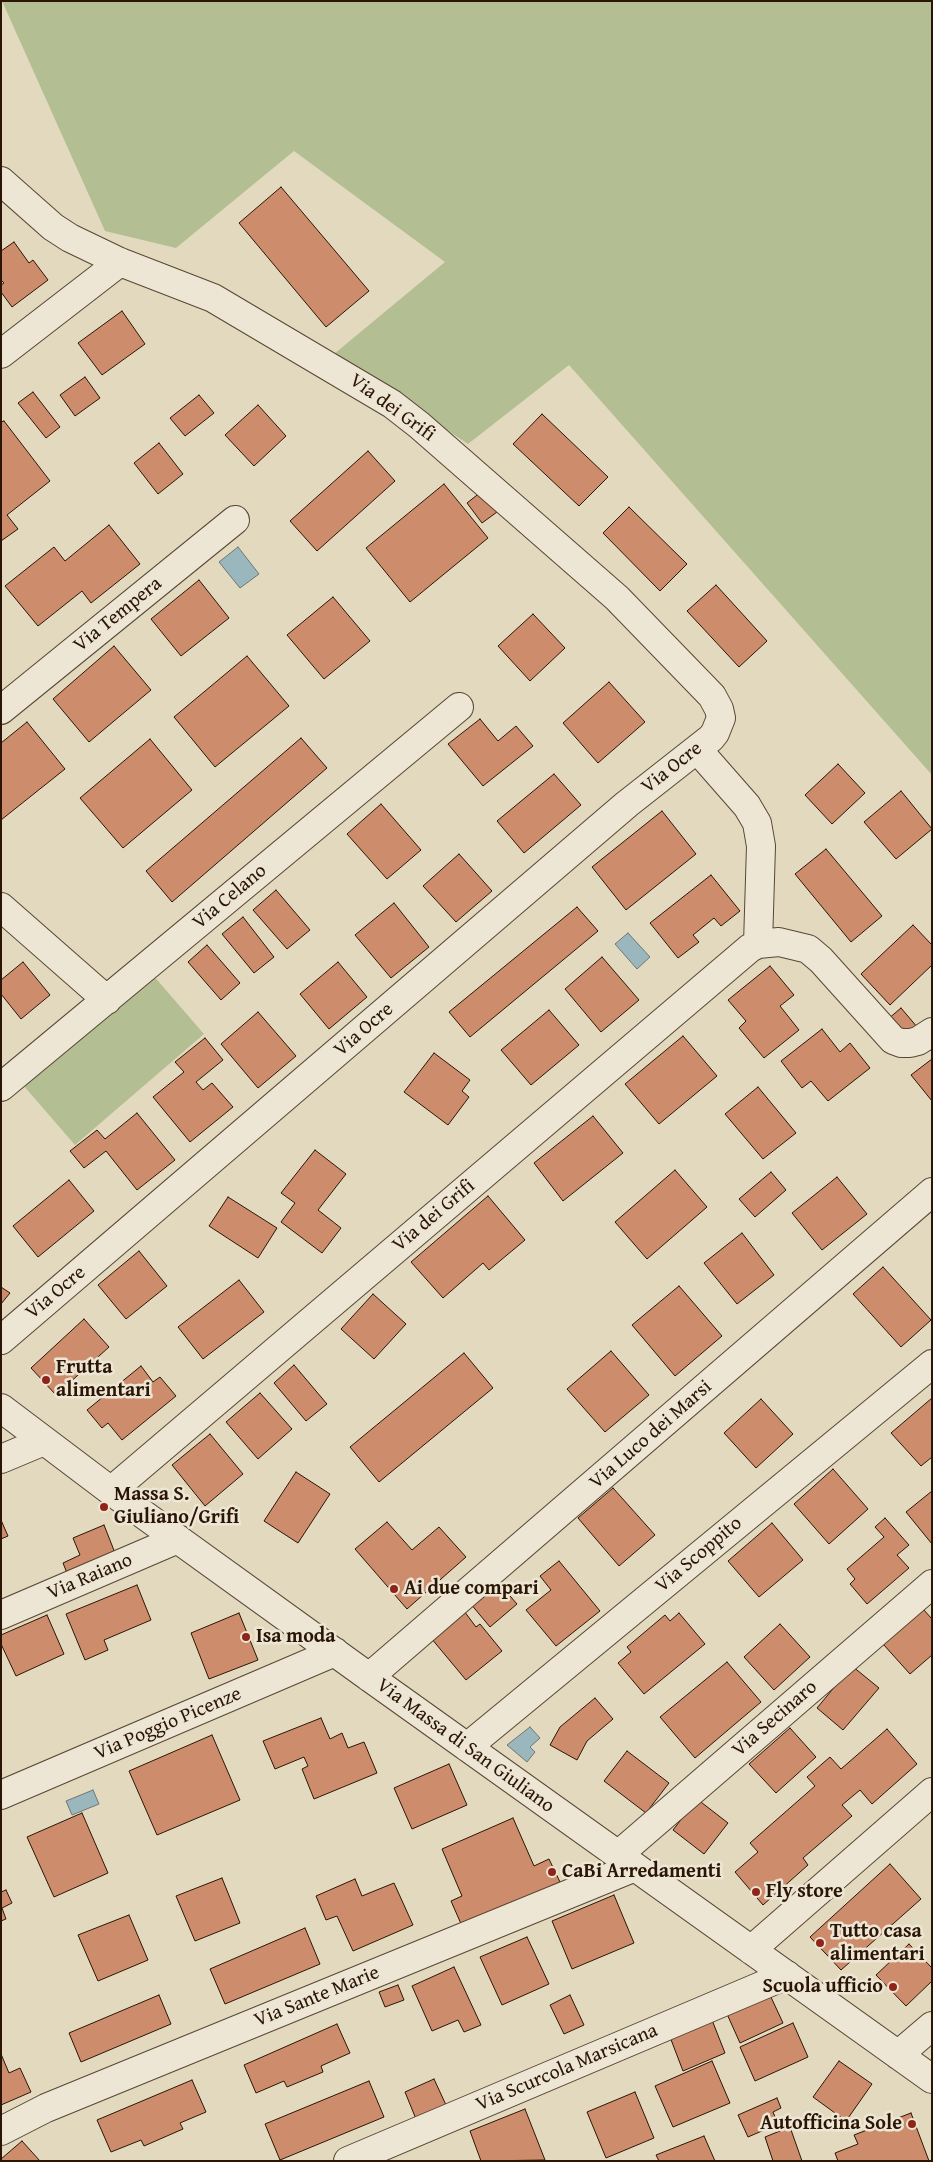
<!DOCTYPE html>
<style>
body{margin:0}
#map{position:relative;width:933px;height:2162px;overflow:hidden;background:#e3d9bf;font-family:"Gentium Book Plus",serif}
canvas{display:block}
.frame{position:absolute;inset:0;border:2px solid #2b1504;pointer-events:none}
</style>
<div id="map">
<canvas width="933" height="2162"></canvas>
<div class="frame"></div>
</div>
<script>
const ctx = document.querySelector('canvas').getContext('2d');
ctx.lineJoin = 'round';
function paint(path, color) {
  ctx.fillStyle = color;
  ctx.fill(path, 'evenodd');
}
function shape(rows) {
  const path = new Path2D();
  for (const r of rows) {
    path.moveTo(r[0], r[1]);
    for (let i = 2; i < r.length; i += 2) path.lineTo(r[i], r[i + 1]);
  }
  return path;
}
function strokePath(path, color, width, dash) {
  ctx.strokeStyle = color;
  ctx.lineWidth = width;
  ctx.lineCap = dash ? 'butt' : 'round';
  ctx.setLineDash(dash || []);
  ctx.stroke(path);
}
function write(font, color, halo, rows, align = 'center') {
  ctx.font = font + ' "Gentium Book Plus",serif';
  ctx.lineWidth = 5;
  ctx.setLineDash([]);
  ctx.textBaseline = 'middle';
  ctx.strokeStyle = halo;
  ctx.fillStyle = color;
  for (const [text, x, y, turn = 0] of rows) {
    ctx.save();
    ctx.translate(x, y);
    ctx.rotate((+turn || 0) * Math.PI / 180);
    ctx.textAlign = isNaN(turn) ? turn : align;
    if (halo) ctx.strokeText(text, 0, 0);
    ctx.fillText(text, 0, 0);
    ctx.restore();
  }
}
paint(shape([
 [2,1,932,1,932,775,569,365,468,444,334,354,445,262,294,151,176,248,105,231],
 [152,974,204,1034,75,1145,23,1085]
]), '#b3bf92');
const water = shape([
 [238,547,259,574,240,588,219,562,238,547],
 [628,933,650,957,637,969,615,944,628,933],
 [530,1727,540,1738,530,1747,535,1752,527,1762,507,1745,530,1727],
 [93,1790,99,1804,72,1815,66,1801,93,1790]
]);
paint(water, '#9ab7bd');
strokePath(water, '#6e7673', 1);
const building = shape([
 [281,187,369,291,326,327,239,223,281,187],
 [14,242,29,263,33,260,48,280,12,307,1,292,1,285,4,283,1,280,1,251,14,242],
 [122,311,145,344,102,375,78,343,122,311],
 [85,377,100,398,75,416,60,395,85,377],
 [33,392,60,427,46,438,18,403,33,392],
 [199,395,214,413,185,436,170,418,199,395],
 [258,405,286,436,254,466,225,435,258,405],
 [542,414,608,477,579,506,513,444,542,414],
 [4,421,50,481,7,515,18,529,1,541,1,422,4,421],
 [159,443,183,474,158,494,134,463,159,443],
 [368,451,395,481,317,551,290,521,368,451],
 [444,484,488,538,410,602,366,548,444,484],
 [481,492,497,512,482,523,467,503,481,492],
 [629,507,687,564,660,591,603,533,629,507],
 [109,525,140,564,91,603,82,591,38,626,5,586,54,547,65,561,109,525],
 [199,580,229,618,181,656,151,619,199,580],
 [716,585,767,641,739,667,687,611,716,585],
 [333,597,370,641,324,679,287,635,333,597],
 [533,614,565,648,530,681,498,646,533,614],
 [114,646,151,690,89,742,53,699,114,646],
 [247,656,289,706,215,767,174,717,247,656],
 [609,682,645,722,598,763,563,723,609,682],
 [480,719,498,741,516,726,533,746,483,786,448,744,480,719],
 [27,722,65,769,1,820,1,743,27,722],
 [301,738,327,768,172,902,146,871,301,738],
 [150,739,192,790,123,848,80,798,150,739],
 [838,764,865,793,832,824,805,795,838,764],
 [554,774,581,805,524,853,497,821,554,774],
 [901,791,932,829,896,859,864,822,901,791],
 [381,804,421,850,387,879,347,834,381,804],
 [662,811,696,854,626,910,592,867,662,811],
 [826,849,882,916,851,942,795,874,826,849],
 [459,854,492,891,456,922,423,886,459,854],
 [711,875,740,911,721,926,714,918,693,935,699,942,678,958,650,923,711,875],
 [276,890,310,930,287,949,253,910,276,890],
 [394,903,429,947,391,978,355,935,394,903],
 [577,907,598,931,470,1037,449,1012,577,907],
 [243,917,274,957,254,973,222,934,243,917],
 [913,925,932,945,932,965,890,1005,861,974,913,925],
 [207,945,240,983,221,1000,188,962,207,945],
 [602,957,639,1000,601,1032,565,989,602,957],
 [23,962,50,995,21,1019,1,994,1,980,23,962],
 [338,962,367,997,329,1029,300,994,338,962],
 [770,966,794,995,780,1006,799,1030,764,1058,739,1028,746,1021,728,1000,770,966],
 [901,1008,918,1028,905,1039,887,1020,901,1008],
 [549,1010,579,1045,531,1085,501,1050,549,1010],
 [258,1012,296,1056,258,1088,221,1044,258,1012],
 [822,1029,840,1052,850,1043,870,1068,828,1101,811,1081,802,1088,781,1061,822,1029],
 [683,1036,717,1076,659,1124,625,1084,683,1036],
 [205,1038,223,1060,196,1082,203,1090,212,1083,233,1107,190,1142,153,1097,184,1072,175,1062,205,1038],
 [434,1053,470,1080,462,1091,469,1097,448,1125,404,1092,434,1053],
 [932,1059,932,1101,911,1075,932,1059],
 [758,1087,796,1133,763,1159,725,1114,758,1087],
 [137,1113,175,1160,137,1190,106,1151,84,1168,70,1151,97,1130,105,1139,137,1113],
 [593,1116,623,1153,563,1201,534,1163,593,1116],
 [315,1150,346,1174,318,1210,341,1228,322,1253,281,1222,295,1203,281,1193,315,1150],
 [675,1170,707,1207,647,1259,615,1222,675,1170],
 [771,1172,786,1190,755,1217,739,1199,771,1172],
 [837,1177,867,1214,822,1250,792,1213,837,1177],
 [69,1180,94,1211,38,1257,13,1226,69,1180],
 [488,1196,525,1240,489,1270,483,1263,443,1298,411,1262,488,1196],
 [228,1197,277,1228,258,1258,209,1226,228,1197],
 [742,1233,774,1275,737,1304,704,1263,742,1233],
 [139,1251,167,1286,126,1319,98,1285,139,1251],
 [883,1267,931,1320,901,1347,853,1294,883,1267],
 [239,1280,264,1312,203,1359,178,1327,239,1280],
 [679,1286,722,1336,675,1376,632,1325,679,1286],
 [1,1287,10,1293,1,1304,1,1287],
 [373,1294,406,1324,374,1359,341,1329,373,1294],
 [84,1319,109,1347,56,1395,31,1368,84,1319],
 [611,1351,649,1395,605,1432,567,1389,611,1351],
 [464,1353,493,1388,379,1482,350,1447,464,1353],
 [294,1365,327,1404,306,1421,274,1383,294,1365],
 [141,1366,153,1382,160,1377,176,1396,122,1440,108,1423,102,1428,87,1410,141,1366],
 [260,1393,292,1429,258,1459,226,1422,260,1393],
 [932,1398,932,1457,921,1466,891,1433,932,1398],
 [761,1399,793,1434,756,1468,724,1433,761,1399],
 [210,1434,243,1474,205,1506,172,1465,210,1434],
 [833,1469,868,1509,829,1544,794,1504,833,1469],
 [296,1472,330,1494,298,1543,264,1521,296,1472],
 [613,1488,655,1535,619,1566,578,1518,613,1488],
 [932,1491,932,1544,906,1512,932,1491],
 [885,1518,909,1545,897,1555,909,1568,867,1604,850,1584,855,1579,847,1569,884,1537,875,1527,885,1518],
 [1,1520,8,1536,1,1539,1,1520],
 [387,1522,412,1550,439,1527,466,1557,407,1609,355,1549,387,1522],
 [772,1523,803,1560,759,1597,728,1561,772,1523],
 [104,1525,117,1558,69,1578,63,1563,80,1555,73,1538,104,1525],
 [559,1561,600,1611,556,1646,526,1610,551,1590,540,1576,559,1561],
 [497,1581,517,1604,490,1627,470,1603,497,1581],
 [137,1585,151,1620,104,1640,108,1650,85,1660,66,1614,137,1585],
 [923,1609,932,1619,932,1655,910,1674,883,1644,923,1609],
 [464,1611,476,1627,480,1624,502,1651,466,1680,431,1638,464,1611],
 [239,1613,258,1660,209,1679,191,1633,239,1613],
 [679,1613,705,1644,644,1694,618,1663,631,1652,627,1647,665,1615,670,1621,679,1613],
 [47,1615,64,1654,16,1676,1,1644,1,1635,47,1615],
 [780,1624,810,1657,774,1690,744,1657,780,1624],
 [727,1662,761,1702,695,1758,660,1717,727,1662],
 [852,1666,879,1688,843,1730,817,1708,852,1666],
 [595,1698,613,1719,587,1741,577,1760,550,1745,560,1727,595,1698],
 [321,1718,330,1739,342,1733,348,1748,364,1742,377,1773,314,1799,302,1769,308,1766,304,1757,275,1769,263,1741,321,1718],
 [790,1728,816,1757,776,1793,749,1764,790,1728],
 [887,1729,917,1764,872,1804,860,1790,842,1805,852,1816,803,1858,808,1865,763,1905,735,1872,758,1852,750,1843,815,1786,807,1777,830,1757,841,1769,887,1729],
 [212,1735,240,1800,157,1835,129,1771,212,1735],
 [627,1751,669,1783,646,1813,604,1781,627,1751],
 [449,1764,467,1805,412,1829,394,1788,449,1764],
 [697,1799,728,1823,704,1854,673,1830,697,1799],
 [82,1813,108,1873,54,1897,27,1837,82,1813],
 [513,1818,534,1866,549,1859,560,1882,462,1926,451,1901,462,1896,442,1849,513,1818],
 [890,1864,921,1899,841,1970,810,1937,890,1864],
 [222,1878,240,1923,195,1941,176,1896,222,1878],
 [355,1879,362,1896,394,1883,413,1925,353,1951,337,1916,326,1920,316,1896,355,1879],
 [6,1890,12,1903,2,1908,6,1919,1,1921,1,1892,6,1890],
 [614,1895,634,1943,572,1969,552,1921,614,1895],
 [129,1915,148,1960,98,1981,78,1935,129,1915],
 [305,1928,320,1964,225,2004,210,1969,305,1928],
 [527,1937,549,1984,502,2005,480,1957,527,1937],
 [909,1944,932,1968,932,1981,906,2006,876,1975,909,1944],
 [454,1967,481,2025,464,2032,458,2020,432,2031,412,1986,454,1967],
 [398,1985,404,2000,385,2007,379,1992,398,1985],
 [159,1995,171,2024,81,2062,69,2033,159,1995],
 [570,1995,584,2025,564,2034,550,2005,570,1995],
 [770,1995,783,2023,740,2043,727,2014,770,1995],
 [712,2020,725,2053,683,2071,670,2037,712,2020],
 [793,2023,808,2057,755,2081,740,2047,793,2023],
 [337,2024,350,2053,321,2066,323,2072,287,2087,284,2081,256,2093,244,2065,337,2024],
 [1,2054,9,2073,20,2068,31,2092,1,2105,1,2054],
 [712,2061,730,2103,673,2127,655,2086,712,2061],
 [839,2061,872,2084,846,2121,813,2097,839,2061],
 [434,2079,446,2105,416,2119,405,2092,434,2079],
 [192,2080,206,2112,180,2123,183,2129,144,2146,141,2140,111,2152,97,2120,192,2080],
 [369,2081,384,2117,280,2160,265,2124,369,2081],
 [635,2092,654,2138,606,2158,587,2112,635,2092],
 [777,2098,781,2108,773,2112,778,2124,748,2137,738,2115,777,2098],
 [525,2109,545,2160,481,2161,470,2131,525,2109],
 [911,2113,929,2161,838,2161,835,2153,858,2144,854,2135,911,2113],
 [790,2127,802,2161,773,2161,765,2137,790,2127],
 [704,2136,715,2161,659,2161,656,2155,704,2136],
 [22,2141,40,2161,1,2161,1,2159,22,2141]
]);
paint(building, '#cd8d6d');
strokePath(building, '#2b1504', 1);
const minor = shape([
 [1,181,53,227,70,238,120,262,213,298,392,404,419,425,617,598,712,696,719,709,721,718,715,733,711,738,627,804,1,1340],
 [1,354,120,262],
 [1,710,235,520],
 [697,749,747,806,757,823,761,846,758,944],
 [1,907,107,1000],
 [1,1087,459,707],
 [1,1408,111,1491,369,1677,932,2079],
 [1,1459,44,1441],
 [111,1491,750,948,758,944,779,942,808,949,821,960,893,1040,901,1043,910,1043,918,1041,932,1032],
 [1,1615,178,1539],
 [369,1677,932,1192],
 [467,1747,932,1364],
 [1,1795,335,1652],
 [618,1855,932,1584],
 [751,1950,932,1792],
 [898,2055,932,2026],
 [1,2131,46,2108,635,1867],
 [348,2161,787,1975]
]);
strokePath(minor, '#594633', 30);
strokePath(minor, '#ede6d5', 28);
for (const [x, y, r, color] of [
 [46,1380,5,"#8f2418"],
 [104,1507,5,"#8f2418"],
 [394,1589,5,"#8f2418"],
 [246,1637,5,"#8f2418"],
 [552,1872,5,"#8f2418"],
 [756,1892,5,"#8f2418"],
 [820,1943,5,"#8f2418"],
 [893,1987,5,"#8f2418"],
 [912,2124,5,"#8f2418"]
]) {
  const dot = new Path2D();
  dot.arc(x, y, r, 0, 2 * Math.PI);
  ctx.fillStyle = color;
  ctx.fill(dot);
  strokePath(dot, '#ede6d5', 2);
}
write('20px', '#2b1504', '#ede6d5', [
 ["Via dei Grifi",392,408,36],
 ["Via Tempera",118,615,-39],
 ["Via Ocre",672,768,-38],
 ["Via Celano",230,897,-40],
 ["Via Ocre",364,1030,-41],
 ["Via dei Grifi",434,1216,-40],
 ["Via Ocre",56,1293,-40],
 ["Via Luco dei Marsi",651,1435,-41],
 ["Via Scoppito",699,1555,-40],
 ["Via Raiano",90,1577,-23],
 ["Via Secinaro",775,1719,-41],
 ["Via Poggio Picenze",168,1724,-23],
 ["Via Massa di San Giuliano",465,1746,36],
 ["Via Sante Marie",317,1997,-22],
 ["Via Scurcola Marsicana",567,2068,-23]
]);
write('bold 20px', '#2b1504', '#ede6d5', [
 ["Frutta",56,1368],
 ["alimentari",56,1391],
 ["Massa S.",114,1495],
 ["Giuliano/Grifi",114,1518],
 ["Ai due compari",404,1589],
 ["Isa moda",256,1637],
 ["CaBi Arredamenti",562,1872],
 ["Fly store",766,1892],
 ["Tutto casa",830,1932],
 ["alimentari",830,1955],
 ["Scuola ufficio",883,1987,"right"],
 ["Autofficina Sole",902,2124,"right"]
], 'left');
</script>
